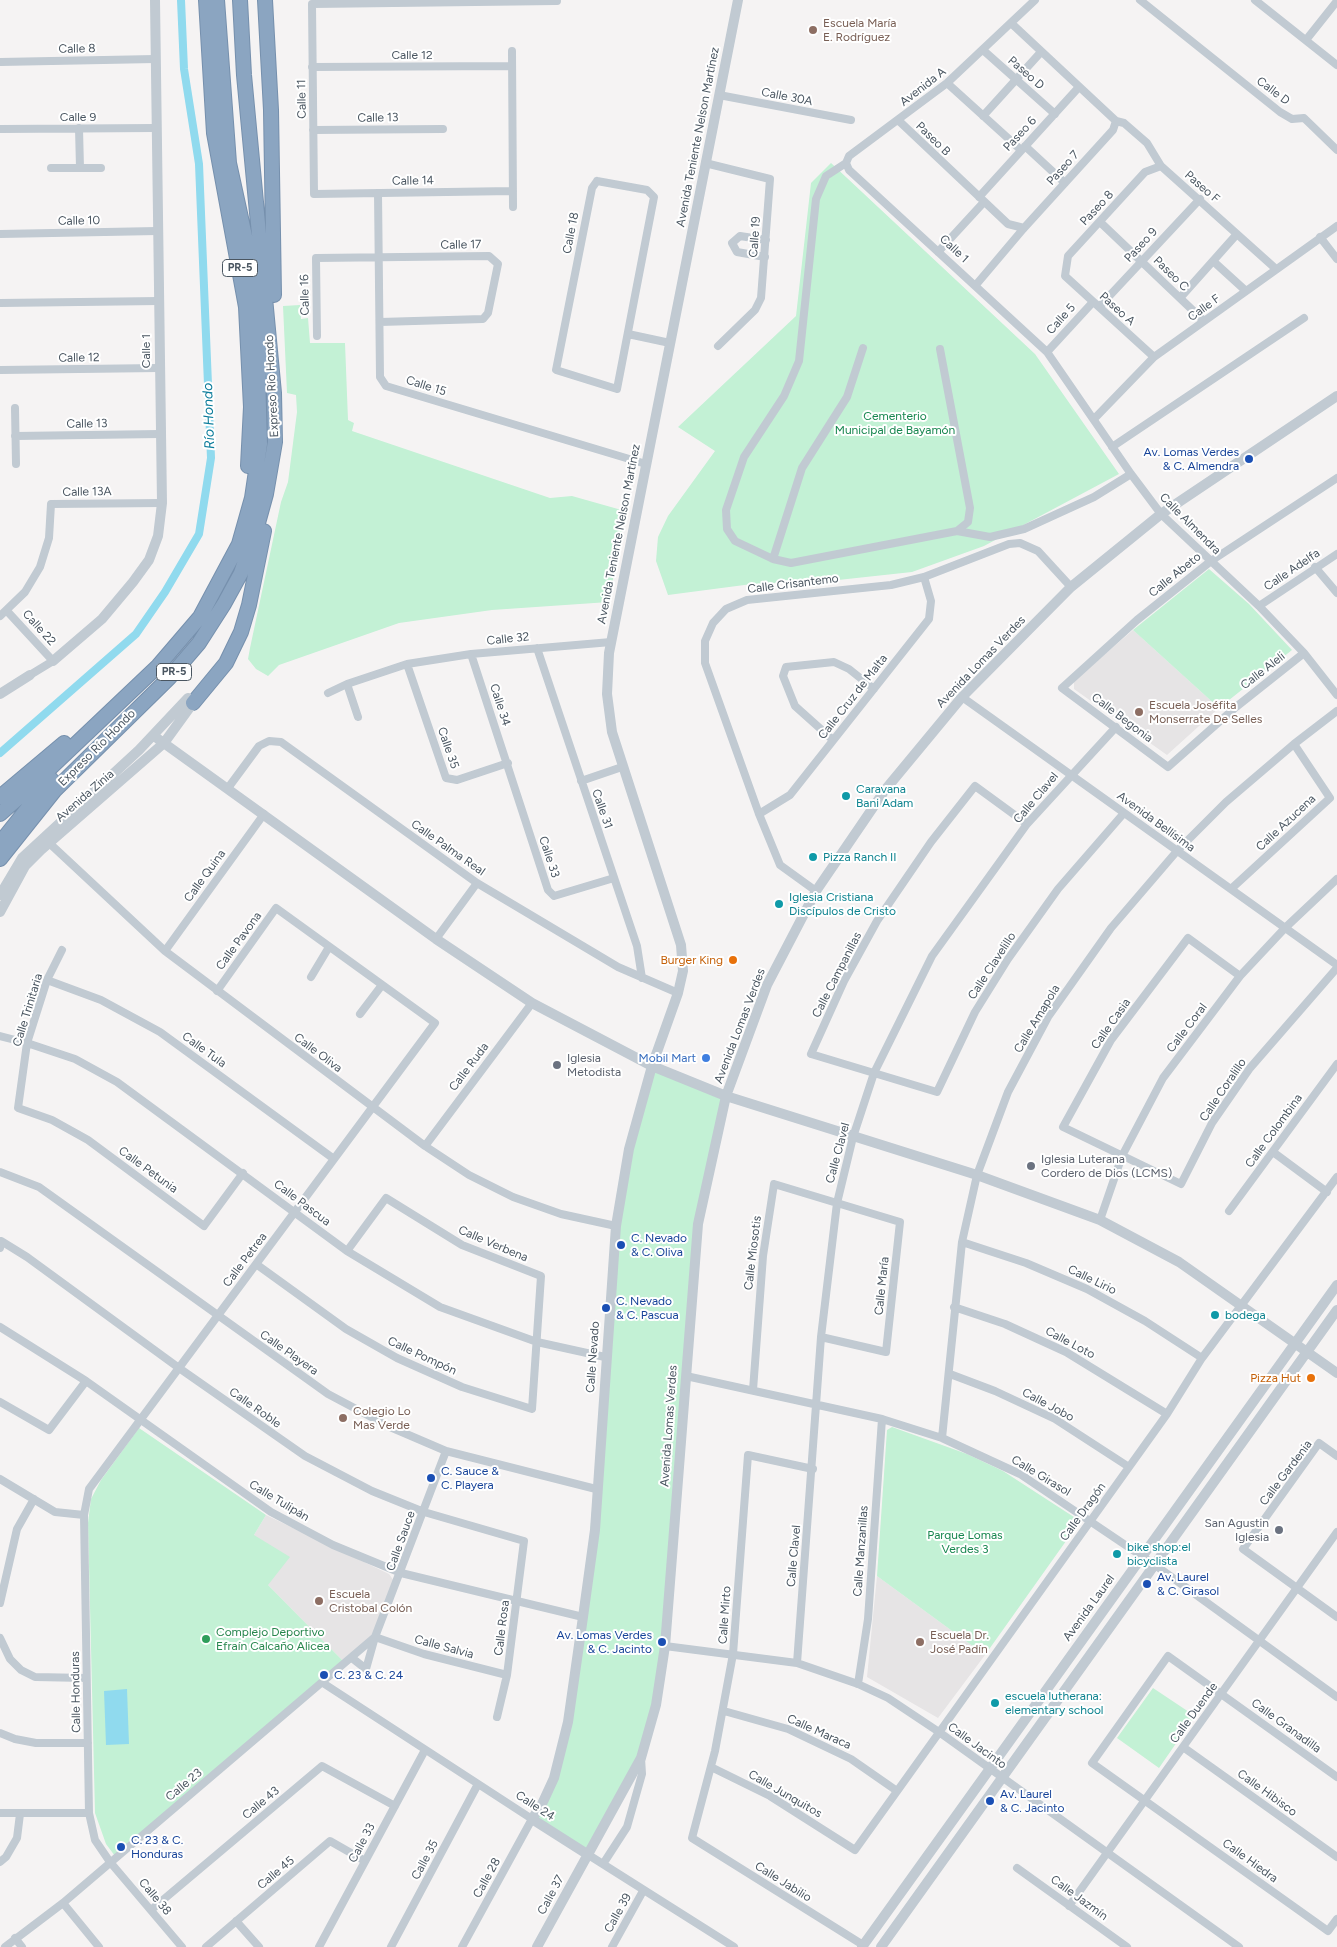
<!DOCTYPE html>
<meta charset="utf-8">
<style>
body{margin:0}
canvas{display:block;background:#f5f3f3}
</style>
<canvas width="1337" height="1947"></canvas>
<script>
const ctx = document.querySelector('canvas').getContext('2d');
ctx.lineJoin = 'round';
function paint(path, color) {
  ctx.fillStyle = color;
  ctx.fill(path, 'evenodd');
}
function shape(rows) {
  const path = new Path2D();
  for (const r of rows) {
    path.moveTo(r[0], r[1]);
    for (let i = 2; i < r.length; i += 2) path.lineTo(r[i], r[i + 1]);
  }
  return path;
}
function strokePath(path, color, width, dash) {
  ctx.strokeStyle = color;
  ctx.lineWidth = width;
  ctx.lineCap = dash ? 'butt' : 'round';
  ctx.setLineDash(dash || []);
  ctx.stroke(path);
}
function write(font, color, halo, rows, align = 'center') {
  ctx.font = font + ' Figtree,sans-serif';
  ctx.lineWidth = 4;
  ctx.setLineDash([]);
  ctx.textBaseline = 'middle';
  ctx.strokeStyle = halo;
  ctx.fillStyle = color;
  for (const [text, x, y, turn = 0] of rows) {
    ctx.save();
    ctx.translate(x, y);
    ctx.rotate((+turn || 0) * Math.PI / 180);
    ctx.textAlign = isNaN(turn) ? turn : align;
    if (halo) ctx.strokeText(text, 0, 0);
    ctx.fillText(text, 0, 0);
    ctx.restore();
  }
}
paint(shape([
 [1133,630,1219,708,1167,755,1074,689,1074,681],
 [266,1515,389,1574,394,1581,372,1635,343,1661,268,1585,254,1535],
 [877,1576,985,1655,938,1718,867,1677]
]), '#e6e4e5');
paint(shape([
 [831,163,1035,354,1119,474,984,546,912,572,838,580,752,584,668,595,656,561,658,537,668,516,715,451,678,427,796,316,811,183],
 [300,305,301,319,308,318,310,343,345,343,348,420,354,423,352,431,550,498,572,496,625,511,609,602,492,610,399,623,279,665,268,676,256,669,248,659,250,648,281,502,288,482,297,412,296,395,287,393,283,306],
 [1209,569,1249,604,1292,650,1219,708,1133,630],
 [652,1066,726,1096,698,1224,665,1646,641,1758,587,1854,532,1819,554,1778,583,1617,616,1226],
 [892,1427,967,1454,1003,1471,1077,1519,1076,1527,985,1655,877,1576,887,1430],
 [139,1428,266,1515,254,1535,290,1557,268,1585,343,1661,115,1856,106,1844,95,1813,88,1523,91,1499,101,1480],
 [1153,1688,1195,1716,1159,1768,1117,1738]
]), '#c3f1d5');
paint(shape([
 [127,1689,129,1744,106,1745,104,1691]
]), '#90daee');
strokePath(shape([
 [0,753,136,634,165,592,199,534,211,458,199,164,184,69,181,0]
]), '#90daee', 8);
const motorway = shape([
 [206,0,214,133,246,307,251,407,248,466],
 [265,0,271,110,274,295],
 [193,703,226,663,241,632,249,605,264,531],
 [0,797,64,743],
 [0,814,24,793,158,666,200,617,239,544,252,498,260,444,257,338,248,250,229,163,217,0],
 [0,843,51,779],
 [0,859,55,790,169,678,199,643,224,604,241,573,258,523,266,494,275,442,274,393,244,75,240,0]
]);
strokePath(motorway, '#7690ad', 16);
strokePath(shape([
 [1140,0,1280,112,1292,119,1304,118,1337,150],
 [1255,0,1337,65],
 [1011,23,1116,121,1124,123,1147,143,1161,166,1276,269],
 [1306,40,1337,1],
 [983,50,1055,114],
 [512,51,513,207],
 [0,62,155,59],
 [312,67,511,66],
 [947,83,1021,150],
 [719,95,851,120],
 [983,116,1041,52],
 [898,120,1008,224,1024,228],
 [79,128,80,168],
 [0,129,156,128],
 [313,130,443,129],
 [1025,146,1065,183],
 [705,163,770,179,761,298,755,310,718,346],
 [846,163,826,176,816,199,799,361,784,396,744,457,726,510,727,529,735,541,773,559,791,563,957,531,990,537,1024,529,1094,497,1131,474],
 [846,163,849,170,1047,352,1131,474,1161,514,1259,606,1304,653,1337,695],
 [846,163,849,156,947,83,1035,0],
 [51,168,101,168],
 [597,181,647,190,654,197,617,389,556,370,592,188,597,181],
 [513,191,314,194,312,4,557,1],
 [378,193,380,377,386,386,646,464],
 [979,197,1079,87],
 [1100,222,1204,321],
 [0,234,157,231],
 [1320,237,1337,259],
 [938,252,984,202],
 [765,257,737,252,732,243,740,236,766,240],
 [1213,261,1246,291],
 [975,286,1024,228,1113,130,1116,121],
 [1180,298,1237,234],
 [0,303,159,301],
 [1099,307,1200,199],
 [628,334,670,343],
 [317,336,316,258,489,256,498,264,488,313,483,319,380,322],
 [940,349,970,508,968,522,957,531],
 [1047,352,1093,302],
 [1154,357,1065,276,1068,256,1145,172,1161,166],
 [0,370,159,368],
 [15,408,16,464],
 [1094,419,1154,357,1337,226],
 [15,436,160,434],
 [1112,447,1304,318],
 [773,559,802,468,847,397,863,348],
 [1315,567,1337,593],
 [1259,606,1337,554],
 [7,611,53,661,30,675],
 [0,616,25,592,40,567,49,538,51,504,162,503],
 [537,648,637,946,642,978],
 [1304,653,1236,707,1168,767,1062,688,1137,620,1211,561,1337,478],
 [471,654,548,890,554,896,614,878],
 [407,664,446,778,457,780,508,763],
 [347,684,358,717],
 [328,693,347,684,407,664,471,654,611,642],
 [962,697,1337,965],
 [833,740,795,706,783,676,786,667,834,662,849,669,874,689],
 [581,781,622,767],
 [228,788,259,746,269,741,281,742,477,883,618,967,678,993],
 [759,814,790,795,929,619,931,601,924,577],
 [1027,824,975,786,931,842,877,921,844,981,811,1054,937,1092,975,1012,1008,959,1058,889,1124,813],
 [47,841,165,951,425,1146,469,1175,513,1197,561,1214,616,1226],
 [1231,889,1330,798,1294,744],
 [816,891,780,865,759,814,705,663,705,641,713,623,726,609,747,600,891,585,924,577,1009,544,1020,543,1038,551,1071,587],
 [436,939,477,883],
 [62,950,47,980,27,1043,18,1108,52,1120,88,1140,204,1226,243,1173],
 [165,951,264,814],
 [1240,976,1188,938,1111,1040,1063,1127,1181,1184,1212,1123,1250,1068,1337,968],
 [311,977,329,947],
 [47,980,101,1000,160,1032,334,1159],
 [360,1014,382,985],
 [0,1036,27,1043,75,1059,117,1082,347,1251,440,1307,537,1342,605,1357],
 [425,1146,532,1003],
 [1273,1152,1327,1192],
 [0,1172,39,1187,328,1394,390,1427,446,1451,596,1489],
 [1229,1211,1337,1064],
 [1100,1220,1122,1156,1163,1078,1240,976,1285,928,1337,879],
 [962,1242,1026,1263,1087,1289,1145,1321,1202,1358],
 [0,1248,1,1241,27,1257,179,1368,305,1456,372,1491,424,1512,524,1541,507,1675,497,1717],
 [256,1264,346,1329,397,1358,462,1387,532,1409,541,1276,462,1245,386,1198,347,1251],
 [954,1307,1005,1324,1066,1352,1167,1414],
 [0,1327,86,1381,271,1512,333,1545,401,1573,583,1617],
 [950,1374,995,1391,1055,1419,1129,1467],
 [686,1376,882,1419,942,1438,1020,1474,1155,1565,1337,1697],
 [753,1390,763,1256,774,1184,900,1222,886,1352,821,1337],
 [0,1402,49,1430,86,1381],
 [942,1438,962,1242,977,1175,1008,1092,1048,1017,1111,928,1177,851,1226,802,1294,744,1337,711],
 [1337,1456,1319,1443,1243,1549,1337,1617],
 [813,1469,748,1455,733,1654,715,1751,692,1838,863,1945],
 [0,1479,55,1512,84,1515],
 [0,1603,17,1529,34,1499],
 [375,1637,424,1654,507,1675],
 [0,1638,10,1659,21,1670,35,1677,86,1678],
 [665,1646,797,1663,858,1684,888,1698,939,1732,1239,1947],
 [352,1658,366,1669,375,1637,446,1451],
 [797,1663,821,1337,837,1203,853,1137,874,1073,932,956,1027,824,1116,727],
 [323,1683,532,1819,462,1947],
 [858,1684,868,1619,882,1419],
 [724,1711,788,1729,851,1759,897,1791],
 [0,1733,15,1739,36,1743,88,1743],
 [1183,1747,1337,1857],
 [711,1767,770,1796,855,1850,1167,1414,1202,1358,1337,1177],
 [1337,1777,1168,1656,1092,1763,1328,1931,1337,1919],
 [0,1813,89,1813],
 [587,1854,734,1947],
 [0,1862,6,1857,17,1838,20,1814],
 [603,1864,627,1827,642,1774,641,1758],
 [1017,1868,1127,1947],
 [63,1903,99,1947],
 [1069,1906,1337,1532],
 [151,1910,322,1766,395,1806],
 [236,1921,259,1947],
 [15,1938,22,1947],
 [5,1947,63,1903,375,1637],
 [182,1947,110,1862,95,1840,89,1813,84,1515,89,1489,435,1023,276,908,217,991],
 [206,1947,330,1841,365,1861],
 [319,1947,425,1750],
 [391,1947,478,1784],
 [612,1947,643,1891]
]), '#c1cad2', 8);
strokePath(shape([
 [53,661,102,619,133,582,149,560,158,536,162,503,155,0],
 [0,694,30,675],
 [154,736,436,939,532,1003,652,1066,726,1096,977,1175,1100,1220,1179,1262,1337,1373],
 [0,895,22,858,139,750,188,698,193,703,164,743,41,850,25,866,0,912],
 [587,1854,532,1819,542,1804,554,1778,568,1722,583,1617,595,1530,616,1226,629,1149,652,1066,678,993,683,971,681,945,612,732,607,694,609,653,738,0],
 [537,1947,641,1758,656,1705,665,1646,698,1224,726,1096,767,985,816,891,885,790,962,697,1071,587,1161,514,1337,396],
 [862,1947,1337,1285],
 [881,1947,1337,1310]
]), '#c1cad2', 10);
strokePath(motorway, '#8ba5c1', 14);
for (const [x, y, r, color] of [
 [813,30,5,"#8d6e63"],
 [1249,459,5,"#1a4fb4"],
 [1139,712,5,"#8d6e63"],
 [846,796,5,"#0f9aa8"],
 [813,857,5,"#0f9aa8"],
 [779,904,5,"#0f9aa8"],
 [733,960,5,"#e8710a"],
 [706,1058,5,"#3f7fe0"],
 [557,1065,5,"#6b7280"],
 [1031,1166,5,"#6b7280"],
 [621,1245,5,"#1a4fb4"],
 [606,1308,5,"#1a4fb4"],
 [1215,1315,5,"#0f9aa8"],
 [1311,1378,5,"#e8710a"],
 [343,1418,5,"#8d6e63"],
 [431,1478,5,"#1a4fb4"],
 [1279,1530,5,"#6b7280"],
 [1117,1554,5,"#0f9aa8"],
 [1147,1584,5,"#1a4fb4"],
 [319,1601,5,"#8d6e63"],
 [206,1639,5,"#2e9e5b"],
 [662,1642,5,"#1a4fb4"],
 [920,1642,5,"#8d6e63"],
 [324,1675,5,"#1a4fb4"],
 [995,1703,5,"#0f9aa8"],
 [990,1801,5,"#1a4fb4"],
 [121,1847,5,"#1a4fb4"]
]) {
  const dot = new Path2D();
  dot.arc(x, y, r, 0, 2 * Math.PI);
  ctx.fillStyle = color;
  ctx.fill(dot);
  strokePath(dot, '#fff', 2);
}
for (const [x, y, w] of [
 [240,268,35],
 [174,672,35]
]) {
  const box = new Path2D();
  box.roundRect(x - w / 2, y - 8.5, w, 17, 4);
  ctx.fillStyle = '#fff';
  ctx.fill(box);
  strokePath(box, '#4a5661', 1);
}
write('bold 11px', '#4a5661', null, [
 ["PR-5",240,268],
 ["PR-5",174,672]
]);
write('12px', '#785e54', '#fff', [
 ["Escuela María",823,23],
 ["E. Rodríguez",823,37],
 ["Escuela Joséfita",1149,705],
 ["Monserrate De Selles",1149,719],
 ["Colegio Lo",353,1411],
 ["Mas Verde",353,1425],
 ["Escuela",329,1594],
 ["Cristobal Colón",329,1608],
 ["Escuela Dr.",930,1635],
 ["José Padín",930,1649]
], 'left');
write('12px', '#4a5661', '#fff', [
 ["Calle 8",77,49,-1],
 ["Calle 12",412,55],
 ["Paseo D",1026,73,41],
 ["Avenida A",923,87,-38],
 ["Calle D",1273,91,37],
 ["Calle 30A",787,97,11],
 ["Calle 11",302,99,-91],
 ["Calle 9",78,117],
 ["Calle 13",378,118,-1],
 ["Paseo 6",1020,134,-47],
 ["Avenida Teniente Nelson Martínez",698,137,-79],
 ["Paseo B",933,139,44],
 ["Paseo 7",1063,168,-48],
 ["Calle 14",413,181,-1],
 ["Paseo F",1202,187,41],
 ["Paseo 8",1097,208,-47],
 ["Calle 10",79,221,-1],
 ["Calle 18",571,233,-79],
 ["Calle 19",755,237,-86],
 ["Calle 17",461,245,-1],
 ["Paseo 9",1141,245,-47],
 ["Calle 1",954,249,43],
 ["Paseo C",1171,274,44],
 ["Calle 16",305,295,-91],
 ["Calle F",1204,308,-36],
 ["Paseo A",1117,309,42],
 ["Calle 5",1061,319,-48],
 ["Calle 1",146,351,-90],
 ["Calle 12",79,358,-1],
 ["Expreso Río Hondo",272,386,-93],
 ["Calle 15",426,386,17],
 ["Calle 13",87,424,-1],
 ["Calle 13A",87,492,-1],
 ["Calle Almendra",1190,524,45],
 ["Avenida Teniente Nelson Martínez",619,534,-79],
 ["Calle Adelfa",1292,570,-34],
 ["Calle Abeto",1175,575,-39],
 ["Calle Crisantemo",793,584,-7],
 ["Calle 22",39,628,48],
 ["Calle 32",508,639,-6],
 ["Avenida Lomas Verdes",981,662,-46],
 ["Calle Aleli",1263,671,-38],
 ["Calle Cruz de Malta",853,697,-52],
 ["Calle 34",500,705,72],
 ["Calle Begonia",1122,718,37],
 ["Expreso Río Hondo",97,748,-45],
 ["Calle 35",448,748,71],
 ["Avenida Zinia",85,796,-41],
 ["Calle Clavel",1036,798,-50],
 ["Calle 31",602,809,71],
 ["Avenida Bellísima",1156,822,36],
 ["Calle Azucena",1286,823,-43],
 ["Calle Palma Real",448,848,35],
 ["Calle 33",549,857,72],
 ["Calle Quina",205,876,-54],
 ["Calle Pavona",239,941,-54],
 ["Calle Clavelillo",992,966,-57],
 ["Calle Campanillas",837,975,-63],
 ["Calle Trinitaria",28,1010,-73],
 ["Calle Amapola",1037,1019,-59],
 ["Calle Casia",1111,1024,-55],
 ["Avenida Lomas Verdes",740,1026,-69],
 ["Calle Coral",1187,1028,-53],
 ["Calle Tula",204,1050,36],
 ["Calle Oliva",318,1053,37],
 ["Calle Ruda",469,1067,-53],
 ["Calle Coralillo",1223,1090,-56],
 ["Calle Colombina",1274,1131,-54],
 ["Calle Clavel",838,1153,-75],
 ["Calle Petunia",148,1170,36],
 ["Calle Pascua",302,1203,37],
 ["Calle Verbena",493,1244,23],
 ["Calle Miosotis",753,1253,-83],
 ["Calle Petrea",245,1260,-53],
 ["Calle Lirio",1092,1280,26],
 ["Calle María",882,1286,-84],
 ["Calle Loto",1070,1343,28],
 ["Calle Playera",289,1353,35],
 ["Calle Pompón",422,1356,25],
 ["Calle Nevado",593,1357,-86],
 ["Calle Jobo",1048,1405,28],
 ["Calle Roble",255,1408,35],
 ["Avenida Lomas Verdes",669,1426,-86],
 ["Calle Gardenia",1286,1473,-53],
 ["Calle Girasol",1041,1476,31],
 ["Calle Tulipán",279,1501,31],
 ["Calle Dragón",1083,1512,-54],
 ["Calle Sauce",401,1541,-70],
 ["Calle Manzanillas",861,1551,-86],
 ["Calle Clavel",794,1556,-85],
 ["Avenida Laurel",1089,1608,-54],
 ["Calle Mirto",725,1615,-86],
 ["Calle Rosa",502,1628,-83],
 ["Calle Salvia",444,1647,15],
 ["Calle Honduras",76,1692,-91],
 ["Calle Duende",1194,1713,-54],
 ["Calle Granadilla",1286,1726,36],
 ["Calle Maraca",819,1732,24],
 ["Calle Jacinto",977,1746,36],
 ["Calle 23",184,1785,-40],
 ["Calle Hibisco",1267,1793,36],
 ["Calle Junquitos",785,1794,30],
 ["Calle 43",261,1803,-40],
 ["Calle 24",535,1806,33],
 ["Calle 33",362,1843,-62],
 ["Calle 35",425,1860,-62],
 ["Calle Hiedra",1250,1861,36],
 ["Calle 45",276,1873,-40],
 ["Calle 28",487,1878,-61],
 ["Calle Jabilio",783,1882,32],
 ["Calle 37",551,1895,-62],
 ["Calle 38",155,1897,50],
 ["Calle Jazmín",1079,1898,36],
 ["Calle 39",618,1913,-61]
]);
write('12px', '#17864f', '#fff', [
 ["Cementerio",895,416],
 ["Municipal de Bayamón",895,430],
 ["Parque Lomas",965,1535],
 ["Verdes 3",965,1549]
]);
write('12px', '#164399', '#fff', [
 ["Av. Lomas Verdes",1239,452,"right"],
 ["& C. Almendra",1239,466,"right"],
 ["C. Nevado",631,1238],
 ["& C. Oliva",631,1252],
 ["C. Nevado",616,1301],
 ["& C. Pascua",616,1315],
 ["C. Sauce &",441,1471],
 ["C. Playera",441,1485],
 ["Av. Laurel",1157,1577],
 ["& C. Girasol",1157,1591],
 ["Av. Lomas Verdes",652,1635,"right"],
 ["& C. Jacinto",652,1649,"right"],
 ["C. 23 & C. 24",334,1675],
 ["Av. Laurel",1000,1794],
 ["& C. Jacinto",1000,1808],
 ["C. 23 & C.",131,1840],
 ["Honduras",131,1854]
], 'left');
write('12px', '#0d838f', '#fff', [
 ["Caravana",856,789],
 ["Bani Adam",856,803],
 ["Pizza Ranch II",823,857],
 ["Iglesia Cristiana",789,897],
 ["Discípulos de Cristo",789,911],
 ["bodega",1225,1315],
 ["bike shop:el",1127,1547],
 ["bicyclista",1127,1561],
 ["escuela lutherana:",1005,1696],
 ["elementary school",1005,1710]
], 'left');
write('12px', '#c56008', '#fff', [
 ["Burger King",723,960],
 ["Pizza Hut",1301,1378]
], 'right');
write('12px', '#5b616d', '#fff', [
 ["Iglesia",567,1058],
 ["Metodista",567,1072],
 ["Iglesia Luterana",1041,1159],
 ["Cordero de Dios (LCMS)",1041,1173],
 ["San Agustin",1269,1523,"right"],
 ["Iglesia",1269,1537,"right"]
], 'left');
write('12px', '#366cbe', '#fff', [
 ["Mobil Mart",696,1058]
], 'right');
write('12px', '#27864d', '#fff', [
 ["Complejo Deportivo",216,1632],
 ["Efraín Calcaño Alicea",216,1646]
], 'left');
write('italic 14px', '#0c7c9b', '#fff', [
 ["Río Hondo",209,416,-92]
]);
</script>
